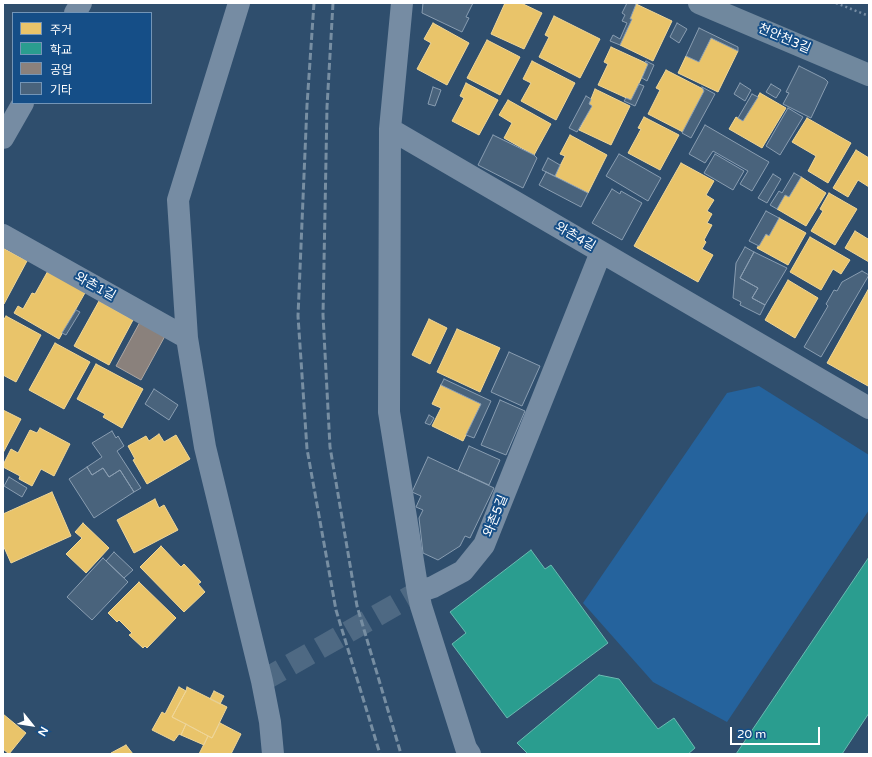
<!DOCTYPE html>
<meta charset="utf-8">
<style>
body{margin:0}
#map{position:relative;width:872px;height:757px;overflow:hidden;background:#2f4e6d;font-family:"Varela Round","Noto Sans KR",sans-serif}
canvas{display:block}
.frame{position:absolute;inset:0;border:4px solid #fff;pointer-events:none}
.legend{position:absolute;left:12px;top:12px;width:140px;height:92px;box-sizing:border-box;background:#154e87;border:1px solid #7395b7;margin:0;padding:5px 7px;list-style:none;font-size:12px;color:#fff}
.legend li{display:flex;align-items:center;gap:8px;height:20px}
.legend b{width:20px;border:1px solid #7395b7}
.north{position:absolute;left:12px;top:705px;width:40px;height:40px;-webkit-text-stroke:3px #154e87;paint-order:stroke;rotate:120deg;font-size:11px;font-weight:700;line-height:16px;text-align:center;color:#fff}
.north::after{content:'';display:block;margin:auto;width:14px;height:18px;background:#fff;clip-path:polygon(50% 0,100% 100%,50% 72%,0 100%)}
.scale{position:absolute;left:730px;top:727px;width:90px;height:18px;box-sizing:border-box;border:2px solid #fff;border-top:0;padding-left:5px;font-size:12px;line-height:14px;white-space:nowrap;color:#fff;-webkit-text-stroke:3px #154e87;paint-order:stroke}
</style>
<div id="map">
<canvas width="872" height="757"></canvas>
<div class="frame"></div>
<ul class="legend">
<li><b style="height:11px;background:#e9c46a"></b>주거</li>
<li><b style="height:11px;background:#2a9d8f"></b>학교</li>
<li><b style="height:11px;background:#8a817c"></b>공업</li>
<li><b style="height:11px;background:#49637c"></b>기타</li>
</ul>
<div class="north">N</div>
<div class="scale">20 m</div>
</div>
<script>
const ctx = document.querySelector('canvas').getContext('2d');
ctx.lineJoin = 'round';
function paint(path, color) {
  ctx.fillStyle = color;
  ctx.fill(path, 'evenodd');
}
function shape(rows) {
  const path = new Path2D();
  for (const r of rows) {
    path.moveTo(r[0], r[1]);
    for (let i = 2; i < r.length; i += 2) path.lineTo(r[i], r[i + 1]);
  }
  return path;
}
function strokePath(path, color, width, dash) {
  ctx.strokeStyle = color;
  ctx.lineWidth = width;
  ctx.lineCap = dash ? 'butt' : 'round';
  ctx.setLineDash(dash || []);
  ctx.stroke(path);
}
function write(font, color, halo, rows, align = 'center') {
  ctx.font = font + ' "Varela Round","Noto Sans KR",sans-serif';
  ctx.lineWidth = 4;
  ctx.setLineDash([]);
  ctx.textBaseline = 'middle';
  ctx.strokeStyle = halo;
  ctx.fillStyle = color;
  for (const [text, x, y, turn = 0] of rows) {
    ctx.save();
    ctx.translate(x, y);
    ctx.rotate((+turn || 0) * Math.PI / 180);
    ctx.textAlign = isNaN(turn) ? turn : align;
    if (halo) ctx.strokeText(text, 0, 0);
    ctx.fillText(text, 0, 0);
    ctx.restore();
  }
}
paint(shape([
 [759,386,869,455,869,510,727,722,653,682,583,603,727,393]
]), '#25639d');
const homes = shape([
 [505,3,521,3,542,13,524,49,491,34,505,3],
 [636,4,672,21,653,61,620,45,632,19,630,19,636,4],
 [554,16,600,39,580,78,539,57,549,37,545,35,554,16],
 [433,23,469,43,447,85,417,69,431,43,424,39,433,23],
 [711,38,738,51,718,92,678,73,686,56,699,62,711,38],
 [487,40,520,57,500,95,467,78,487,40],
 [611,47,648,64,631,100,598,85,608,64,604,62,611,47],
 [532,61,575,83,556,120,521,101,531,83,523,79,532,61],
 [666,70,703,89,704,91,683,132,648,114,660,90,656,88,666,70],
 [466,83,498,100,479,135,452,121,464,98,460,96,466,83],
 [595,89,630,106,611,145,579,130,592,106,589,104,595,89],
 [760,93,786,108,762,148,729,129,736,117,743,121,760,93],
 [508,100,551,124,534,155,504,138,512,123,499,115,508,100],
 [644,117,679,135,660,170,628,153,641,129,638,128,644,117],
 [807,118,851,143,828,183,808,171,816,156,792,142,807,118],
 [570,135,607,155,588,193,555,176,565,156,560,154,570,135],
 [856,150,869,158,869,187,858,180,848,197,833,188,856,150],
 [681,163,714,181,706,195,714,200,707,211,712,214,707,223,712,225,704,240,706,242,702,249,713,255,698,282,634,246,681,163],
 [801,177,826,193,806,226,777,209,785,195,789,197,801,177],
 [829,193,857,209,835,245,811,231,823,211,820,209,829,193],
 [779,218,806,233,788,265,757,248,766,234,769,236,779,218],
 [855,231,868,239,869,237,869,262,845,248,855,231],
 [810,237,850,260,841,274,833,269,821,290,790,272,810,237],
 [3,248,27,261,4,304,3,304,3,248],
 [49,269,86,291,59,339,14,313,18,306,23,309,32,293,35,294,49,269],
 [788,280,818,298,795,338,765,320,788,280],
 [869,288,869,383,868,386,827,363,869,288],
 [99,301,133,320,109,365,74,346,99,301],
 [6,316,41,335,16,382,3,375,3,321,6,316],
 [429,319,447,328,430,364,412,355,429,319],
 [457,329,500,348,480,392,437,372,457,329],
 [55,343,90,362,64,409,29,390,55,343],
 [96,364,143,389,122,428,103,417,105,414,77,399,96,364],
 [441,385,481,404,463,441,432,426,441,408,432,404,441,385],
 [3,410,21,419,3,453,3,410],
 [40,428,70,444,54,476,41,469,32,486,19,479,20,476,3,467,3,465,11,449,18,453,30,430,37,433,40,428],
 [159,434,164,442,176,435,190,459,147,484,133,460,135,459,128,446,146,436,149,441,159,434],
 [52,492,71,536,11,563,3,545,3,514,52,492],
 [155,499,159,508,164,505,178,530,134,553,117,520,155,499],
 [83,523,109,548,86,573,66,554,82,538,75,532,83,523],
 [161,546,181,567,184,564,201,582,198,584,205,592,184,612,140,567,161,546],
 [139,582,176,618,147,648,145,646,143,648,129,635,132,633,119,620,117,622,108,613,139,582],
 [179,687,186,691,172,717,186,724,181,735,179,734,174,741,152,730,162,712,165,714,179,687],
 [187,687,227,707,212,738,172,717,186,691,187,687],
 [214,691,224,696,220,704,210,699,214,691],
 [3,714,26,733,9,754,3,749,3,714],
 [220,723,241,734,231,754,199,754,208,736,212,738,220,723],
 [186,724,208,736,204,745,181,735,186,724],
 [126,745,133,754,112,754,111,753,126,745]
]);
paint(homes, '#e9c46a');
strokePath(homes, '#f0d697', 1);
const schools = shape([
 [531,550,545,569,551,565,608,643,507,718,452,644,466,633,450,612,531,550],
 [869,557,869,713,842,754,736,754,869,557],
 [599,675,619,679,658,729,674,718,695,748,688,754,528,754,517,743,599,675]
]);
paint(schools, '#2a9d8f');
strokePath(schools, '#6abab1', 1);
const industry = shape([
 [140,322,165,336,141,380,116,366,140,322]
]);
paint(industry, '#8a817c');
strokePath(industry, '#ada7a3', 1);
const building = shape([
 [423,3,473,3,466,17,469,18,462,32,422,13,423,3],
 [627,3,634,3,636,4,630,19,632,19,620,45,610,41,613,35,620,39,627,23,622,21,625,15,622,13,627,3],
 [677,23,687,29,679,43,670,37,677,23],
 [699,28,738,47,738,51,711,38,699,62,686,56,699,28],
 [646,61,654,65,647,81,642,78,648,64,645,62,646,61],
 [799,66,825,79,828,82,811,118,783,104,789,93,786,92,799,66],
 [740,83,751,90,745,101,734,94,740,83],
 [639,84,644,86,635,106,624,101,626,98,631,100,639,84],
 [771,84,781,90,776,98,766,92,771,84],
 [433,87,441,90,435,106,428,104,433,87],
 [702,87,715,94,691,138,682,133,704,91,702,87],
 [752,94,758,97,743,121,738,118,752,94],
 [586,96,591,99,589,104,592,106,577,132,569,128,586,96],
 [788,108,803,117,780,155,766,146,788,108],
 [705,125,769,162,752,191,740,184,748,171,713,151,705,163,689,154,705,125],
 [493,135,534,155,537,158,523,188,478,165,493,135],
 [619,154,661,178,648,201,606,176,619,154],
 [715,154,744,171,733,190,704,173,715,154],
 [548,158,560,165,555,176,542,170,548,158],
 [546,172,588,193,581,207,539,185,546,172],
 [794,173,801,177,789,197,785,195,777,209,770,205,779,191,782,193,794,173],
 [773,174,781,179,767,203,758,198,773,174],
 [612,189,620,194,621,191,642,203,622,240,592,223,612,189],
 [766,211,779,218,769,236,766,234,759,246,749,241,766,211],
 [745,247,754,252,740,278,758,288,752,298,765,305,760,315,740,305,741,302,733,298,736,263,745,247],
 [754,252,787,268,765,305,752,298,758,288,740,278,754,252],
 [862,271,869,275,821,357,804,347,828,306,826,304,834,290,837,291,842,282,862,271],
 [76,310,80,312,66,335,62,333,76,310],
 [509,352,540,366,522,406,491,392,509,352],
 [444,379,491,401,474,438,466,435,481,404,441,385,444,379],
 [154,389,178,405,169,420,145,404,154,389],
 [500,400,525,411,506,455,481,445,500,400],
 [429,415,434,418,430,425,425,423,429,415],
 [112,431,116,438,118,436,124,446,117,451,141,488,134,492,120,470,109,477,103,468,92,475,87,467,102,457,92,443,112,431],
 [469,446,500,460,489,485,458,471,469,446],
 [428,457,494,488,470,538,465,536,460,546,438,560,423,553,419,518,423,510,416,507,421,496,412,492,428,457],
 [87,467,92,475,103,468,109,477,120,470,134,492,94,518,69,479,87,467],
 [9,477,27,488,22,497,4,486,9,477],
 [114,552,133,570,124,578,106,561,114,552],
 [103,558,128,582,92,620,67,597,103,558]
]);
paint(building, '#49637c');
strokePath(building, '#899db1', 1);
strokePath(shape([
 [262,681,418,592]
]), '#4e6983', 22, [22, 11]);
strokePath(shape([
 [836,3,869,16]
]), '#768ca3', 2.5, [2, 3]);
strokePath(shape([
 [239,3,178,200,187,338,205,447,262,681,270,722,273,754],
 [402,3,390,129,869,408],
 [75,13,81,3],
 [390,129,389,412,418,592],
 [3,138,23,103],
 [3,235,187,338],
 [470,754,466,748,421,606,418,592,433,587,463,571,484,545,601,252]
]), '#768ca3', 22);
strokePath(shape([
 [699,3,869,75]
]), '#70889e', 22);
strokePath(shape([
 [314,3,307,105,298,316,307,449,336,610,380,754],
 [333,3,327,107,323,315,330,447,357,606,401,754]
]), '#778ea2', 3, [7, 3]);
write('13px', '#fff', '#154e87', [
 ["천안천3길",784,39,23],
 ["와촌4길",575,237,30],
 ["와촌1길",95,287,29],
 ["와촌5길",496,516,-68]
]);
</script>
